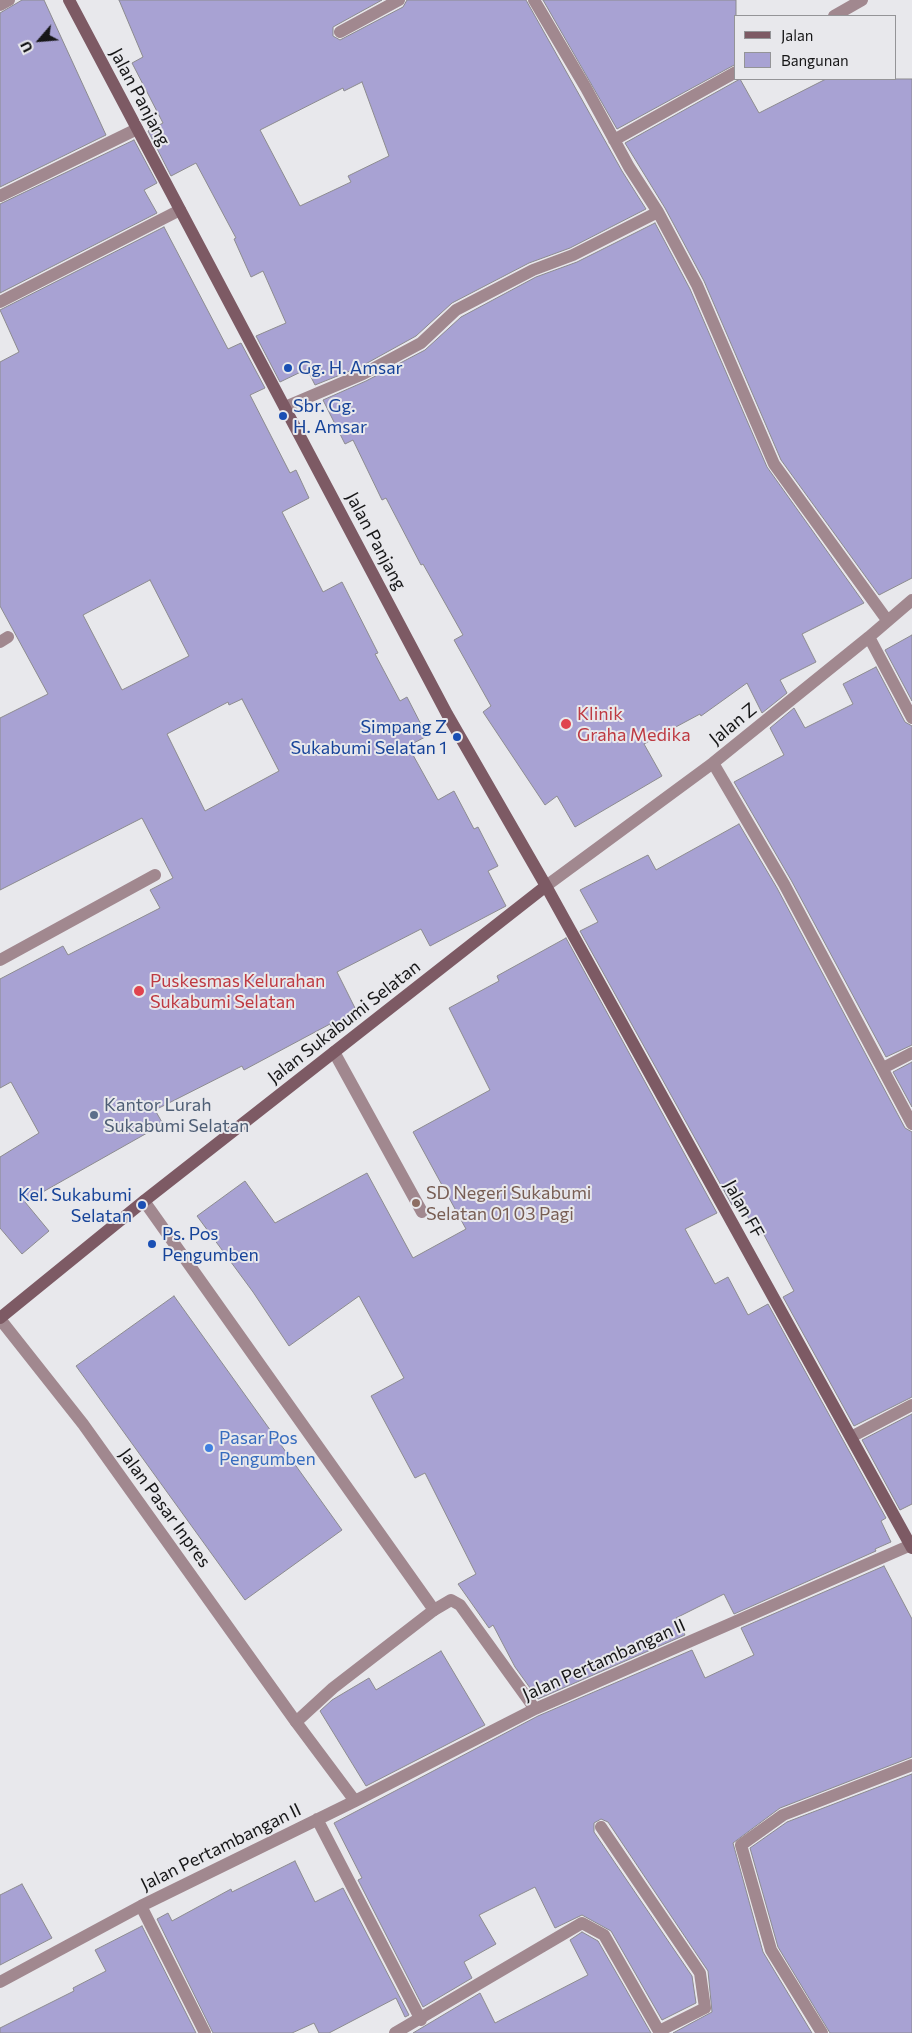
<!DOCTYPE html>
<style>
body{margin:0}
#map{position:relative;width:912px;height:2033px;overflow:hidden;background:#e8e8ec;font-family:Commissioner,sans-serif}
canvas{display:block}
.legend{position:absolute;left:734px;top:15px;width:162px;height:65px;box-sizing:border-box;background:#e8e8ec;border:1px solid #949497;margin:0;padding:6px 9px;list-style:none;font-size:15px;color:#161617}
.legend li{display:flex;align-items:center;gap:10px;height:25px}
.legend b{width:25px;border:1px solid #949497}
.north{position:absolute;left:15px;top:15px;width:50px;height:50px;-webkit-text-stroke:4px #e8e8ec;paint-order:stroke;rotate:243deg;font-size:14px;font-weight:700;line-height:20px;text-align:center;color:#161617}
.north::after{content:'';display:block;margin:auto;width:18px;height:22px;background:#161617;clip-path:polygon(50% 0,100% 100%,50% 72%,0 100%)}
</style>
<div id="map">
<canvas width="912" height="2033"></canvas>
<ul class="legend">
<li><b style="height:6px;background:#7d5a64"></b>Jalan</li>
<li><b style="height:14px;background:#a8a2d3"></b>Bangunan</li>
</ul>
<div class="north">U</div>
</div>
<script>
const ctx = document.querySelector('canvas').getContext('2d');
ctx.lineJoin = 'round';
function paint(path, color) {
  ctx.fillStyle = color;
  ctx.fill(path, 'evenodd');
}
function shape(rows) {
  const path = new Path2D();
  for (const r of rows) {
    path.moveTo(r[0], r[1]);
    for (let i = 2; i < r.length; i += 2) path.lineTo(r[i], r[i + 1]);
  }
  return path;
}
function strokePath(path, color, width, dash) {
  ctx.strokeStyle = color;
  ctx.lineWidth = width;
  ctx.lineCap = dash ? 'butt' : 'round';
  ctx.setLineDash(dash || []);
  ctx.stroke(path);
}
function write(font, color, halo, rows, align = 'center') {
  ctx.font = font + ' Commissioner,sans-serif';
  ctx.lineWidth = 4;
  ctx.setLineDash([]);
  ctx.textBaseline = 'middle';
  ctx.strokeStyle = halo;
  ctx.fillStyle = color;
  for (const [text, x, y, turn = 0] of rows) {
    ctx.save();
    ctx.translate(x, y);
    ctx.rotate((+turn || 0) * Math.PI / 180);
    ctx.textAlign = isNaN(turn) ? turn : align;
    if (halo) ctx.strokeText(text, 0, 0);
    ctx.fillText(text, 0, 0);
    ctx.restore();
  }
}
const building = shape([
 [22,0,44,0,106,135,0,187,0,13,22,0],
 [119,0,382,0,333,27,333,36,340,40,403,7,407,0,526,0,622,171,646,209,570,248,529,263,452,303,416,336,360,367,315,385,307,369,280,382,256,336,286,323,263,271,251,277,234,239,236,238,196,163,171,176,148,131,163,123,132,63,143,57,119,0],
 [362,82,389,156,348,176,351,182,300,206,260,130,343,88,344,91,362,82],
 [543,0,736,0,736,64,617,129,543,0],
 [740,79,759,113,826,79,912,79,912,578,879,595,781,460,704,281,665,208,625,143,740,79],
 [134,140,157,183,144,190,157,213,0,293,0,204,134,140],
 [655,223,690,289,767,467,864,603,802,634,816,662,780,680,787,693,762,713,747,683,701,716,700,714,644,744,662,776,575,827,557,796,545,805,483,712,491,706,454,640,463,635,423,564,421,565,386,498,382,500,353,440,345,444,323,400,366,381,425,350,461,317,536,277,577,262,655,223],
 [164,227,228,349,241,343,265,388,250,395,290,473,296,470,309,498,282,512,323,592,342,582,378,653,375,654,400,701,407,697,427,736,408,746,438,800,454,791,474,829,478,827,498,866,488,871,506,906,430,946,421,929,337,972,360,1018,333,1031,330,1024,244,1070,242,1066,155,1110,163,1124,25,1202,49,1231,22,1254,0,1228,0,1157,39,1133,11,1082,0,1088,0,979,63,946,68,955,160,908,150,890,173,878,142,818,0,890,0,718,48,694,0,606,0,362,19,352,0,310,164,227],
 [150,580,189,656,122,690,83,615,150,580],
 [242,699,279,771,205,811,167,734,228,702,229,705,242,699],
 [912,635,912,701,885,650,912,635],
 [876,667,905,722,912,726,912,1045,886,1057,791,880,734,782,784,755,770,728,794,708,805,728,853,704,843,684,876,667],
 [739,824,777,888,905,1128,912,1132,912,1397,854,1426,783,1297,794,1291,763,1233,758,1235,739,1201,732,1205,580,931,598,922,580,890,648,855,656,870,739,824],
 [566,938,717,1213,685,1229,715,1284,728,1277,748,1315,768,1304,886,1518,881,1521,891,1542,875,1549,876,1551,734,1614,724,1594,676,1618,685,1635,538,1699,515,1667,493,1625,489,1628,458,1584,476,1574,425,1473,415,1478,371,1396,404,1378,359,1296,289,1346,253,1292,197,1216,245,1181,275,1223,367,1173,413,1258,466,1229,413,1132,490,1090,449,1008,499,981,497,976,566,938],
 [912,1062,912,1107,893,1072,912,1062],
 [174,1296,342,1530,245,1600,76,1366,174,1296],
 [912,1414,912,1504,900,1510,862,1440,912,1414],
 [884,1566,912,1619,912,1757,780,1808,733,1843,763,1952,812,2033,673,2033,712,2012,708,1971,608,1822,601,1819,594,1823,594,1832,692,1976,696,2003,662,2020,611,1931,582,1915,555,1928,535,1887,479,1915,496,1944,464,1962,472,1978,423,2007,358,1880,362,1878,334,1823,538,1716,692,1650,705,1678,754,1655,741,1628,884,1566],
 [441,1651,485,1725,366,1786,320,1711,332,1700,369,1678,376,1690,441,1651],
 [912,1774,912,2033,830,2033,778,1947,750,1848,787,1822,912,1774],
 [295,1861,315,1902,343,1888,409,2015,405,2017,396,1998,329,2033,319,2033,314,2023,292,2033,213,2033,157,1919,168,1913,172,1921,231,1889,232,1892,295,1861],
 [22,1884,52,1938,0,1965,0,1895,22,1884],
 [142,1926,196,2033,0,2033,0,2028,74,1991,73,1988,106,1971,95,1950,142,1926],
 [582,1932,598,1941,651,2033,413,2033,480,1993,495,2023,588,1975,570,1940,582,1932]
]);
paint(building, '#a8a2d3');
strokePath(building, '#8c8b8f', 1);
strokePath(shape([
 [0,196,137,129],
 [0,1319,83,1424,296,1722,333,1688,434,1610,144,1201]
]), '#a1888f', 12);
strokePath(shape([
 [534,0,586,88,629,167,658,212,697,285,774,464,887,620],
 [0,5,9,0],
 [834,16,862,0],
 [340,32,399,0],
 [614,140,736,72],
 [0,302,180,210],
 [285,407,363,374,421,343,456,310,533,270,573,255,658,212],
 [869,637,912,718],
 [0,642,8,637],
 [713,763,784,884,912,1124],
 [546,886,713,763,869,637,912,600],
 [0,960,155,875],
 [334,1052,422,1212],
 [883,1068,912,1053],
 [851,1437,912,1405],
 [434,1610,451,1600,460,1605,535,1709],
 [296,1722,355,1801],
 [317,1819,421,2020],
 [601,1827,700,1973,705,2008,659,2031],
 [141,1906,205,2033],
 [0,1982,141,1906,355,1801,535,1709,911,1545],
 [395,2033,582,1923,604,1935,660,2033],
 [822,2033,771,1950,741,1845,783,1815,912,1765]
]), '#a1888f', 12);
strokePath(shape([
 [69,0,447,714,546,886,912,1548],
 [0,1318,144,1201,546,886]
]), '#7d5a64', 12);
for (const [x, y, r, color] of [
 [288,368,5,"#1a4fb4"],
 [283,416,5,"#1a4fb4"],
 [566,724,6,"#e0444e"],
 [457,737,5,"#1a4fb4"],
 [139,991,6,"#e0444e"],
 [94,1115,5,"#5c6f8a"],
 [416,1203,5,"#8d6e63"],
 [142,1205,5,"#1a4fb4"],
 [152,1244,5,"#1a4fb4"],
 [209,1448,5,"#3f7fe0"]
]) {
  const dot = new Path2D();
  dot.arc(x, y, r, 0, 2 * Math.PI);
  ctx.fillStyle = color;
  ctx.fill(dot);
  strokePath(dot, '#e8e8ec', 2);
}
write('18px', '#161617', '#e8e8ec', [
 ["Jalan Panjang",140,97,62],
 ["Jalan Panjang",376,541,62],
 ["Jalan Z",733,724,-39],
 ["Jalan Sukabumi Selatan",344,1022,-38],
 ["Jalan FF",744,1209,61],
 ["Jalan Pasar Inpres",165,1508,54],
 ["Jalan Pertambangan II",604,1660,-24],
 ["Jalan Pertambangan II",221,1847,-26]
]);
write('18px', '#164399', '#e8e8ec', [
 ["Gg. H. Amsar",298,368],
 ["Sbr. Gg.",293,406],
 ["H. Amsar",293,427],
 ["Simpang Z",447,727,"right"],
 ["Sukabumi Selatan 1",447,748,"right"],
 ["Kel. Sukabumi",132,1195,"right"],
 ["Selatan",132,1216,"right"],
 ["Ps. Pos",162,1234],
 ["Pengumben",162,1255]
], 'left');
write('18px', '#be3a42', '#e8e8ec', [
 ["Klinik",577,714],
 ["Graha Medika",577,735],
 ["Puskesmas Kelurahan",150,981],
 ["Sukabumi Selatan",150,1002]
], 'left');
write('18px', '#4e5e75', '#e8e8ec', [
 ["Kantor Lurah",104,1105],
 ["Sukabumi Selatan",104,1126]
], 'left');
write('18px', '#785e54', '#e8e8ec', [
 ["SD Negeri Sukabumi",426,1193],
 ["Selatan 01 03 Pagi",426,1214]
], 'left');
write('18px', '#366cbe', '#e8e8ec', [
 ["Pasar Pos",219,1438],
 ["Pengumben",219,1459]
], 'left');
</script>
